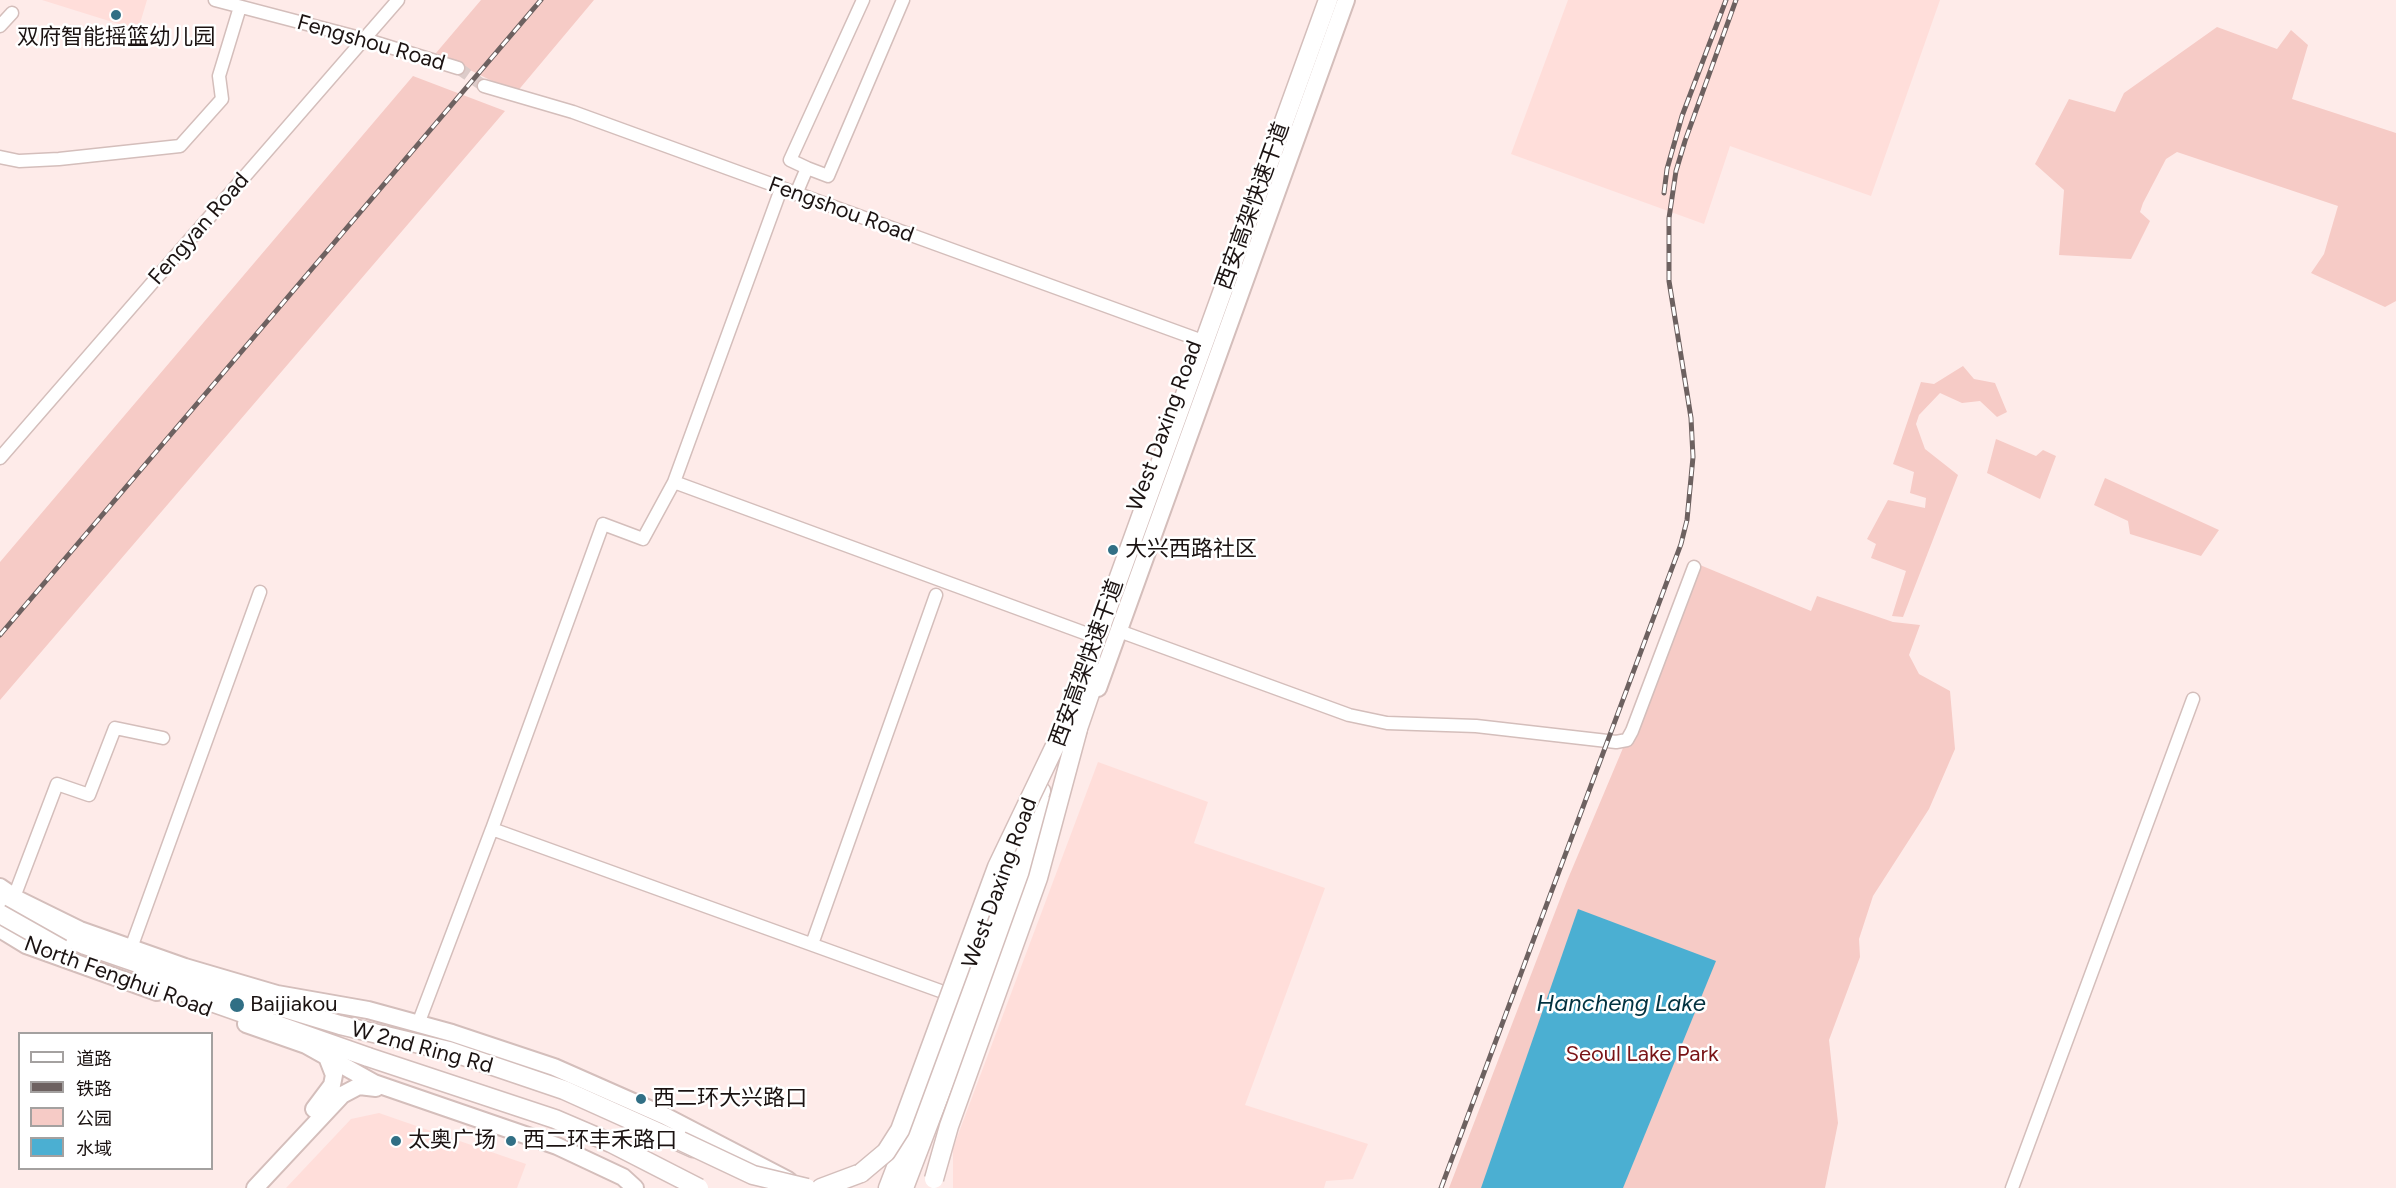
<!DOCTYPE html>
<meta charset="utf-8">
<style>
body{margin:0}
#map{position:relative;width:2396px;height:1188px;overflow:hidden;background:#feebe9;font-family:Figtree,"Noto Sans SC",sans-serif}
canvas{display:block}
.legend{position:absolute;left:18px;top:1032px;width:195px;height:138px;box-sizing:border-box;background:#fff;border:2px solid #a4a1a0;margin:0;padding:8px 10px;list-style:none;font-size:18px;color:#1b1312}
.legend li{display:flex;align-items:center;gap:12px;height:30px}
.legend b{width:30px;border:2px solid #a4a1a0}
</style>
<div id="map">
<canvas width="2396" height="1188"></canvas>
<ul class="legend">
<li><b style="height:8px;background:#fff"></b>道路</li>
<li><b style="height:8px;background:#6d6160"></b>铁路</li>
<li><b style="height:16px;background:#f6cbc6"></b>公园</li>
<li><b style="height:16px;background:#4bafd2"></b>水域</li>
</ul>
</div>
<script>
const ctx = document.querySelector('canvas').getContext('2d');
ctx.lineJoin = 'round';
function paint(path, color) {
  ctx.fillStyle = color;
  ctx.fill(path, 'evenodd');
}
function shape(rows) {
  const path = new Path2D();
  for (const r of rows) {
    path.moveTo(r[0], r[1]);
    for (let i = 2; i < r.length; i += 2) path.lineTo(r[i], r[i + 1]);
  }
  return path;
}
function strokePath(path, color, width, dash) {
  ctx.strokeStyle = color;
  ctx.lineWidth = width;
  ctx.lineCap = dash ? 'butt' : 'round';
  ctx.setLineDash(dash || []);
  ctx.stroke(path);
}
function write(font, color, halo, rows, align = 'center') {
  ctx.font = font + ' Figtree,"Noto Sans SC",sans-serif';
  ctx.lineWidth = 5;
  ctx.setLineDash([]);
  ctx.textBaseline = 'middle';
  ctx.strokeStyle = halo;
  ctx.fillStyle = color;
  for (const [text, x, y, turn = 0] of rows) {
    ctx.save();
    ctx.translate(x, y);
    ctx.rotate((+turn || 0) * Math.PI / 180);
    ctx.textAlign = isNaN(turn) ? turn : align;
    if (halo) ctx.strokeText(text, 0, 0);
    ctx.fillText(text, 0, 0);
    ctx.restore();
  }
}
paint(shape([
 [42,0,147,0,138,30],
 [1568,0,1940,0,1871,196,1730,146,1704,224,1511,154],
 [1098,762,1208,802,1194,843,1325,888,1245,1105,1368,1144,1353,1179,1326,1181,1324,1188,953,1188,953,1148],
 [379,1113,526,1164,517,1188,286,1188,351,1119]
]), '#ffdeda');
paint(shape([
 [481,0,594,0,516,93,436,53],
 [2217,27,2277,49,2291,30,2308,45,2292,99,2396,133,2396,301,2385,307,2311,273,2324,254,2338,206,2177,152,2166,159,2143,203,2140,212,2150,221,2131,259,2059,255,2064,190,2035,164,2069,99,2115,112,2124,93],
 [413,76,505,111,0,700,0,562],
 [1963,366,1974,379,1995,383,2007,412,1997,417,1980,401,1962,403,1940,393,1919,415,1916,424,1925,449,1958,475,1903,617,1892,616,1906,571,1871,558,1876,544,1867,539,1888,500,1925,508,1926,498,1910,493,1914,472,1893,464,1921,382,1934,384],
 [1996,439,2036,456,2043,450,2056,456,2040,499,1987,473],
 [2105,478,2219,530,2201,556,2130,534,2128,521,2094,505],
 [1700,565,1811,611,1817,596,1893,622,1920,625,1909,655,1919,674,1950,691,1955,749,1929,809,1873,896,1859,939,1860,957,1829,1040,1838,1123,1825,1188,1449,1188,1567,881]
]), '#f6cbc6');
paint(shape([
 [1578,909,1716,961,1623,1188,1481,1188]
]), '#4bafd2');
strokePath(shape([
 [458,68,484,86]
]), '#dccbc9', 12, [12, 6]);
const minor = shape([
 [215,0,364,39,458,68],
 [0,26,12,13],
 [484,86,573,112,1197,339],
 [0,157,19,161,59,159,180,146,222,99,219,76,240,7],
 [807,168,828,176,903,0],
 [781,189,674,482,1090,635],
 [796,194,807,168,790,160,863,0],
 [0,458,398,0],
 [1119,631,1349,715,1387,723,1476,726,1616,742,1627,740,1632,731,1694,567],
 [492,829,603,524,643,539,674,482],
 [14,897,57,784,89,795,115,728,163,738],
 [812,944,936,595],
 [131,948,260,592],
 [418,1024,492,829,957,997],
 [2012,1188,2193,699]
]);
const major = shape([
 [1098,688,1346,0],
 [0,887,19,900,80,930,185,967,277,994,368,1010,452,1033,554,1067,665,1116,788,1180],
 [0,929,26,945,157,992],
 [246,1024,306,1045,374,1083,557,1146,623,1177,635,1188],
 [314,1109,332,1085,334,1075,327,1057],
 [255,1188,342,1095,359,1086,376,1088]
]);
const highway = shape([
 [1060,740,1328,0],
 [1073,743,1097,673],
 [0,900,29,919,85,945,155,969,340,1025,449,1051,564,1090,693,1148],
 [143,978,368,1057],
 [821,1188,861,1173],
 [888,1188,1041,791],
 [904,1188,1050,806]
]);
strokePath(minor, '#d4bebb', 15);
strokePath(major, '#d4bebb', 20);
strokePath(highway, '#d4bebb', 21);
strokePath(minor, '#fff', 12);
strokePath(major, '#fff', 16);
strokePath(highway, '#fff', 18);
const rail = shape([
 [1664,193,1667,169,1682,116,1726,0],
 [0,635,541,0],
 [1441,1188,1681,544,1687,520,1693,457,1691,418,1669,281,1669,218,1676,171,1685,141,1736,0]
]);
strokePath(rail, '#6d6160', 5);
strokePath(rail, '#fff', 3, [9]);
const highwayBridge = shape([
 [0,914,62,949],
 [368,1057,555,1119,611,1143,699,1188],
 [681,1141,753,1175,807,1188],
 [861,1173,886,1152,900,1130,997,867,1065,725],
 [934,1179,949,1126,1038,878,1078,729]
]);
strokePath(highwayBridge, '#d4bebb', 21, []);
strokePath(highwayBridge, '#fff', 18);
for (const [x, y, r, color] of [
 [116,15,6,"#316f85"],
 [1113,550,6,"#316f85"],
 [237,1005,8,"#316f85"],
 [641,1099,6,"#316f85"],
 [396,1141,6,"#316f85"],
 [511,1141,6,"#316f85"]
]) {
  const dot = new Path2D();
  dot.arc(x, y, r, 0, 2 * Math.PI);
  ctx.fillStyle = color;
  ctx.fill(dot);
  strokePath(dot, '#fff', 2);
}
write('22px', '#1b1312', '#fff', [
 ["双府智能摇篮幼儿园",116,38,"center"],
 ["大兴西路社区",1125,550],
 ["Baijiakou",250,1005],
 ["西二环大兴路口",653,1099],
 ["太奥广场",408,1141],
 ["西二环丰禾路口",523,1141]
], 'left');
write('22px', '#1b1312', '#fff', [
 ["Fengshou Road",371,43,16],
 ["西安高架快速干道",1253,206,-70],
 ["Fengshou Road",841,210,20],
 ["Fengyan Road",199,229,-49],
 ["West Daxing Road",1165,426,-70],
 ["西安高架快速干道",1087,663,-70],
 ["West Daxing Road",1000,883,-70],
 ["North Fenghui Road",118,977,20],
 ["W 2nd Ring Rd",422,1048,15]
]);
write('22px', '#791417', '#fff', [
 ["Seoul Lake Park",1642,1055]
]);
write('italic 24px', '#023240', '#fff', [
 ["Hancheng Lake",1621,1004]
]);
</script>
